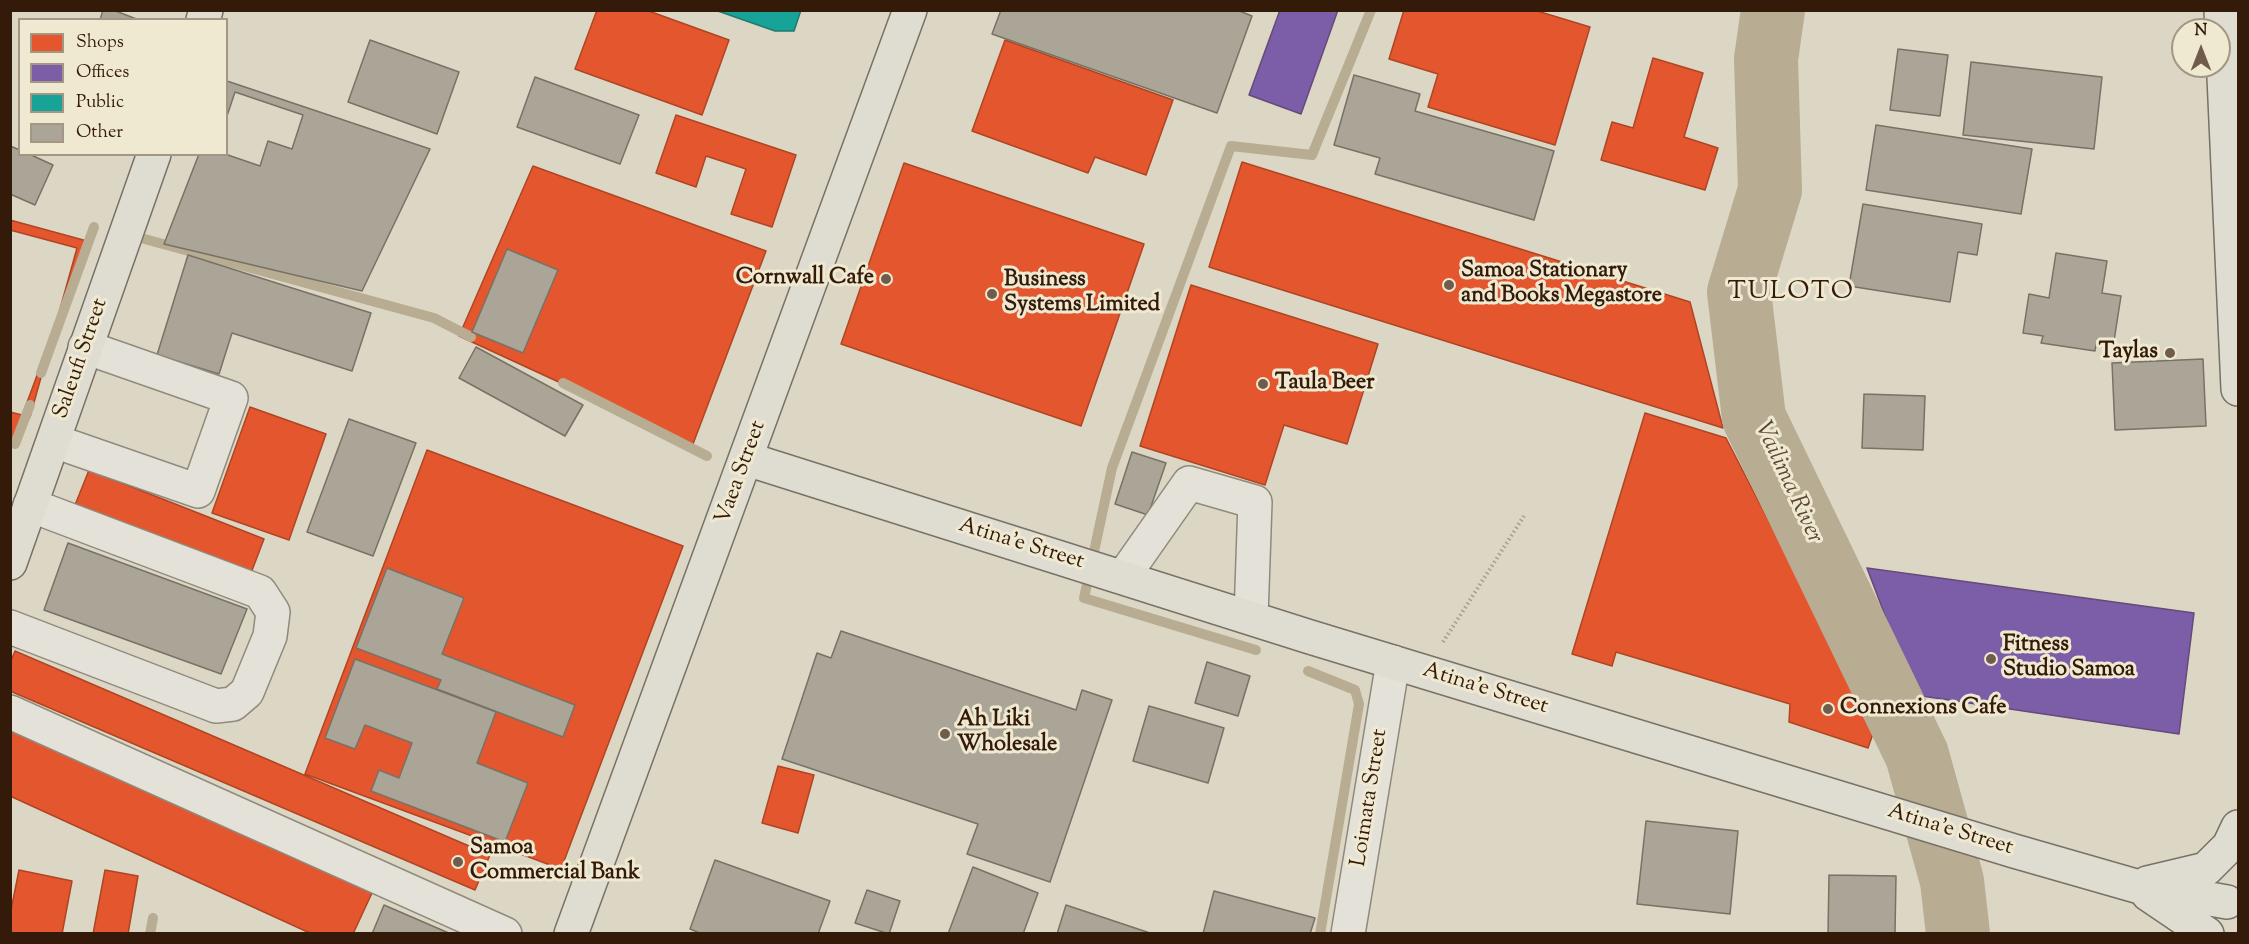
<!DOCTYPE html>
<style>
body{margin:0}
#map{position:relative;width:2249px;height:944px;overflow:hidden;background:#dcd7c4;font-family:"Sorts Mill Goudy",serif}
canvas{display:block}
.frame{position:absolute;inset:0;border:12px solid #341a09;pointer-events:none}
.legend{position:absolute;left:18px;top:18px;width:210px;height:138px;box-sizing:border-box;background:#efe9d2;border:2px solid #a49682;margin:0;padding:8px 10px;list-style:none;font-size:18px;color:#341a09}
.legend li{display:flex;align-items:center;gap:12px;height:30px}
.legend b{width:30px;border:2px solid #a49682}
.north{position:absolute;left:2171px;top:18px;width:60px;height:60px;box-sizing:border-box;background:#efe9d2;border:2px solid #a49682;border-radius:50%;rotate:0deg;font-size:16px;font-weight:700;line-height:24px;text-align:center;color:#341a09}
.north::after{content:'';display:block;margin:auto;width:21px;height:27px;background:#6f5c4a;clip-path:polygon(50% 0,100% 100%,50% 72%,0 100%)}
</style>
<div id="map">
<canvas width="2249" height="944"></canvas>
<div class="frame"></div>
<ul class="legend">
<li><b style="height:16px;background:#e4572e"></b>Shops</li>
<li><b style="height:16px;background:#7b5ea7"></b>Offices</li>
<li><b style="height:16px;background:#17a398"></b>Public</li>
<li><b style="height:16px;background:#aba597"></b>Other</li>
</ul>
<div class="north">N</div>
</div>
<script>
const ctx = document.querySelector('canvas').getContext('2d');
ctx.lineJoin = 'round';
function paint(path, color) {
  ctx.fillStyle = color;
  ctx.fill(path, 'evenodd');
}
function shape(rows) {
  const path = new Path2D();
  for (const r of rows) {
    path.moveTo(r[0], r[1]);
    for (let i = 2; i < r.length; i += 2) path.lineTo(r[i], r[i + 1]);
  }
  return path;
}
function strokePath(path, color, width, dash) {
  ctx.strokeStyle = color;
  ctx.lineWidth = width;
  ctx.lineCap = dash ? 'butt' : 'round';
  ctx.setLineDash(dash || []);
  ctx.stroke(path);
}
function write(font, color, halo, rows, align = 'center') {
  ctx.font = font + ' "Sorts Mill Goudy",serif';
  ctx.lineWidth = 6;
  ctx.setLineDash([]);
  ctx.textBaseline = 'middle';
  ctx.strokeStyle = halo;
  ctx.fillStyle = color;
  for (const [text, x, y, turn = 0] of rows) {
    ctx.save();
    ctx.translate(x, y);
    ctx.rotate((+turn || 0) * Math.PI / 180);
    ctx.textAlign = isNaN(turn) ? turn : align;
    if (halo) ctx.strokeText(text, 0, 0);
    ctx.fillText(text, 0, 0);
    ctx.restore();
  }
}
const shops = shape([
 [597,10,646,10,729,40,702,115,575,69,597,10],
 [1404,10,1534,10,1590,27,1555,145,1428,107,1438,74,1389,59,1404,10],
 [1005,40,1173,100,1146,175,1095,157,1088,173,972,131,1005,40],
 [1653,58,1703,73,1684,137,1718,148,1705,190,1601,160,1612,122,1633,128,1653,58],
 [676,115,796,155,772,227,731,214,746,169,706,156,696,187,656,173,676,115],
 [1242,162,1690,302,1723,428,1209,267,1242,162],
 [904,163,1144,244,1081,426,841,344,904,163],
 [533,166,766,251,693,444,459,336,533,166],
 [10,220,87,241,10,448,10,220],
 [10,230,77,248,30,417,10,412,10,230],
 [1191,285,1378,344,1347,444,1284,425,1265,485,1140,446,1191,285],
 [250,407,326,434,289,540,212,513,250,407],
 [1645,413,1726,438,1875,728,1868,748,1789,722,1790,704,1616,652,1612,666,1572,654,1645,413],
 [427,450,683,546,561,869,305,774,427,450],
 [89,470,264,539,251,573,75,505,89,470],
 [15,651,490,855,475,890,10,691,10,663,15,651],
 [10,729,372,893,353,934,312,934,10,796,10,729],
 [778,766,814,775,798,833,762,823,778,766],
 [19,870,72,881,62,934,10,934,10,915,19,870],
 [105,870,138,876,128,934,93,934,105,870]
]);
paint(shops, '#e4572e');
strokePath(shops, '#af4523', 1.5);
const offices = shape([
 [1280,10,1338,10,1301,114,1249,95,1280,10],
 [1867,568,2194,613,2179,734,1915,695,1867,568]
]);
paint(offices, '#7b5ea7');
strokePath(offices, '#664a78', 1.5);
const public = shape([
 [715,10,801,10,794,31,775,31,715,10]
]);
paint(public, '#17a398');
strokePath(public, '#207a6d', 1.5);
strokePath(shape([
 [141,238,434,318,471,337],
 [41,373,94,227],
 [563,383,707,456],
 [15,444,30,405],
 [1256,650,1084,598,1112,468,1231,146,1312,155,1371,10],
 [1308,671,1355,690,1359,704,1320,934],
 [150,934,153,918]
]), '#b8ad93', 10);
strokePath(shape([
 [1773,10,1766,59,1770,190,1739,292,1754,418,1917,755,1952,881,1958,934]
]), '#b8ad93', 64);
const building = shape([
 [103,10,113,10,139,20,100,20,103,10],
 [1001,10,1237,10,1252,16,1217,113,992,34,1001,10],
 [370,40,459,72,437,134,348,102,370,40],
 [1898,49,1948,55,1940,116,1890,110,1898,49],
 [1971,62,2102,77,2094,149,1963,135,1971,62],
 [1354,75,1420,94,1415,111,1554,151,1534,220,1375,174,1380,158,1334,145,1354,75],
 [535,77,639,115,620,164,517,127,535,77],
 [227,81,430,149,362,291,164,244,199,154,226,154,227,81],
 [235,92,303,115,292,149,268,141,260,166,225,154,226,119,235,92],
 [1876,125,2032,149,2021,214,1866,190,1876,125],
 [10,146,20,150,20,154,29,154,53,165,35,205,10,194,10,146],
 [1863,204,1982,224,1977,255,1958,252,1950,302,1849,286,1863,204],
 [507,249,558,270,523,353,472,332,507,249],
 [2056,253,2107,261,2102,293,2121,296,2114,341,2097,339,2095,351,2041,343,2043,336,2023,333,2029,294,2049,298,2056,253],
 [188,255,371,313,352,371,232,333,219,374,157,355,188,255],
 [476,347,583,405,565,436,459,378,476,347],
 [2203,359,2206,426,2115,430,2112,363,2203,359],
 [1864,394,1925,396,1923,450,1862,448,1864,394],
 [349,419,416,443,373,556,307,532,349,419],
 [1132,452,1166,463,1148,515,1115,504,1132,452],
 [68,543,247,609,221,674,44,610,68,543],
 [387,568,464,598,442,654,575,705,563,737,437,689,441,680,356,648,387,568],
 [841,631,1076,710,1082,690,1112,700,1050,882,967,854,978,824,782,759,817,653,831,658,841,631],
 [355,659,496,712,477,763,528,783,505,842,371,791,379,770,399,778,412,743,365,725,355,749,325,738,355,659],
 [1207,662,1250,676,1238,716,1195,703,1207,662],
 [1149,706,1224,728,1208,783,1133,761,1149,706],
 [1646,821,1738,831,1730,914,1637,904,1646,821],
 [715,860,830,901,818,934,702,934,690,929,715,860],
 [973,867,1038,893,1023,934,948,934,973,867],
 [1829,875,1896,876,1895,934,1828,934,1829,875],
 [867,890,900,901,889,934,855,923,867,890],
 [1214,891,1315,918,1310,934,1203,934,1214,891],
 [384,905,451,934,372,934,384,905],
 [1066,905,1153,934,1057,934,1066,905]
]);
paint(building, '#aba597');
strokePath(building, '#787165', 1.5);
const minor = shape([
 [54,441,198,491,231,398,85,347],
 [1123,577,1189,483,1255,502,1251,617],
 [10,627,216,706,233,704,247,692,270,636,273,612,260,592,30,505],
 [10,712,505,934],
 [1348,934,1393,662]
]);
const major = shape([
 [2221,10,2238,389],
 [203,20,206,10],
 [747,459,1310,637,2014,851,2136,886,2227,902],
 [10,563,154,154],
 [2147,883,2206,869,2229,846,2238,827],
 [2148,894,2207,934],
 [571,934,910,10]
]);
strokePath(minor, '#908a7d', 36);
strokePath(major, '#787165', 36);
strokePath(shape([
 [1443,642,1524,516]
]), '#a39e95', 4, [1.5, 3]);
strokePath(minor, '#e4e1d8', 33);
strokePath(major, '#dfdcd1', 33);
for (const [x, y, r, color] of [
 [886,279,6,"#6f5c4a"],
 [1449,285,6,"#6f5c4a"],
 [992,294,6,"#6f5c4a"],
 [2170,353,6,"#6f5c4a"],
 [1263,384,6,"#6f5c4a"],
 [1991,659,6,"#6f5c4a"],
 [1828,709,6,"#6f5c4a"],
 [945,734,6,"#6f5c4a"],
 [458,862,6,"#6f5c4a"]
]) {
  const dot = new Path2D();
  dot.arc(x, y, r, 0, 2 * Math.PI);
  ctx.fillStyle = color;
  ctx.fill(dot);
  strokePath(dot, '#efe9d2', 2);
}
write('bold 22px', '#341a09', '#efe9d2', [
 ["Samoa Stationary",1461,272],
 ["and Books Megastore",1461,297],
 ["Cornwall Cafe",874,279,"right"],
 ["Business",1004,281],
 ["Systems Limited",1004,306],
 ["Taylas",2158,353,"right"],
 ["Taula Beer",1275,384],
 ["Fitness",2003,646],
 ["Studio Samoa",2003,671],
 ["Connexions Cafe",1840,709],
 ["Ah Liki",957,721],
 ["Wholesale",957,746],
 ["Samoa",470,849],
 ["Commercial Bank",470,874]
], 'left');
write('22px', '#341a09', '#efe9d2', [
 ["Saleufi Street",82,359,-71],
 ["Vaea Street",742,473,-70],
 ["Atina'e Street",1021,545,17],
 ["Atina'e Street",1485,690,17],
 ["Loimata Street",1371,798,-81],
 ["Atina'e Street",1950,831,17]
]);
write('italic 24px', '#5d4732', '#efe9d2', [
 ["Vailima River",1787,483,65]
]);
ctx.letterSpacing = '1.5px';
write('26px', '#341a09', '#efe9d2', [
 ["TULOTO",1791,294]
]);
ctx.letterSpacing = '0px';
</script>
